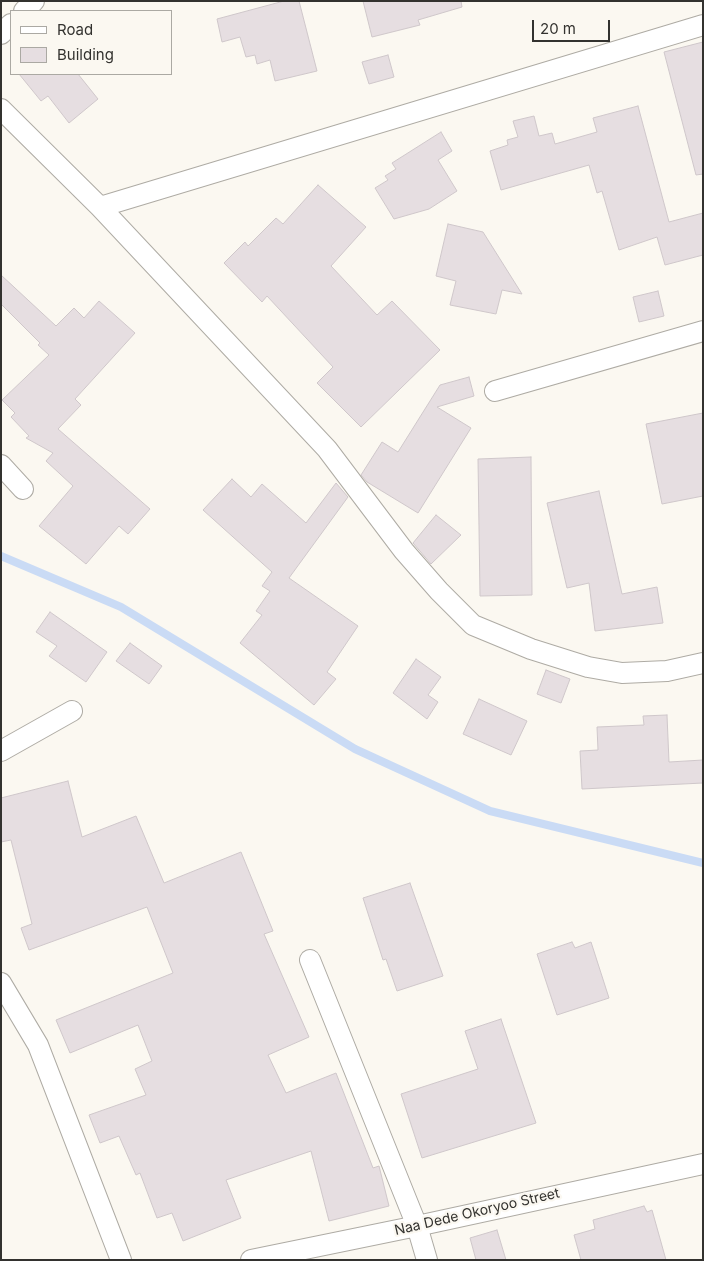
<!DOCTYPE html>
<style>
body{margin:0}
#map{position:relative;width:704px;height:1261px;overflow:hidden;background:#fbf8f1;font-family:Inter,sans-serif}
canvas{display:block}
.frame{position:absolute;inset:0;border:2px solid #33322f;pointer-events:none}
.legend{position:absolute;left:10px;top:10px;width:162px;height:65px;box-sizing:border-box;background:#fbf8f1;border:1px solid #aba9a3;margin:0;padding:6px 9px;list-style:none;font-size:15px;color:#33322f}
.legend li{display:flex;align-items:center;gap:10px;height:25px}
.legend b{width:25px;border:1px solid #aba9a3}
.scale{position:absolute;left:532px;top:20px;width:78px;height:22px;box-sizing:border-box;border:2px solid #33322f;border-top:0;padding-left:6px;font-size:15px;line-height:18px;white-space:nowrap;color:#33322f;-webkit-text-stroke:4px #fbf8f1;paint-order:stroke}
</style>
<div id="map">
<canvas width="704" height="1261"></canvas>
<div class="frame"></div>
<ul class="legend">
<li><b style="height:6px;background:#fff"></b>Road</li>
<li><b style="height:14px;background:#e6dee1"></b>Building</li>
</ul>
<div class="scale">20 m</div>
</div>
<script>
const ctx = document.querySelector('canvas').getContext('2d');
ctx.lineJoin = 'round';
function shape(rows) {
  const path = new Path2D();
  for (const r of rows) {
    path.moveTo(r[0], r[1]);
    for (let i = 2; i < r.length; i += 2) path.lineTo(r[i], r[i + 1]);
  }
  return path;
}
function strokePath(path, color, width, dash) {
  ctx.strokeStyle = color;
  ctx.lineWidth = width;
  ctx.lineCap = dash ? 'butt' : 'round';
  ctx.setLineDash(dash || []);
  ctx.stroke(path);
}
function paint(path, color) {
  ctx.fillStyle = color;
  ctx.fill(path, 'evenodd');
}
function write(font, color, halo, rows, align = 'center') {
  ctx.font = font + ' Inter,sans-serif';
  ctx.lineWidth = 4.5;
  ctx.setLineDash([]);
  ctx.textBaseline = 'middle';
  ctx.strokeStyle = halo;
  ctx.fillStyle = color;
  for (const [text, x, y, turn = 0] of rows) {
    ctx.save();
    ctx.translate(x, y);
    ctx.rotate((+turn || 0) * Math.PI / 180);
    ctx.textAlign = isNaN(turn) ? turn : align;
    if (halo) ctx.strokeText(text, 0, 0);
    ctx.fillText(text, 0, 0);
    ctx.restore();
  }
}
strokePath(shape([
 [1,556,121,607,355,749,490,811,703,863]
]), '#cadbf5', 8);
const building = shape([
 [284,1,299,1,317,71,275,81,270,60,257,64,255,55,246,57,240,37,222,42,217,19,284,1],
 [363,1,461,1,462,7,418,20,420,25,372,37,363,1],
 [703,42,703,174,696,175,664,52,703,42],
 [388,55,394,77,369,84,362,62,388,55],
 [19,74,78,74,98,99,69,123,48,96,41,101,19,74],
 [638,106,669,222,703,213,703,255,665,265,657,237,619,250,602,191,597,193,589,165,501,190,490,151,508,145,507,140,518,137,513,121,534,116,539,136,552,133,555,144,597,132,593,118,638,106],
 [441,132,452,151,438,160,457,191,429,209,394,219,375,188,388,180,385,176,396,169,392,163,441,132],
 [318,185,366,227,331,266,377,315,392,301,440,350,361,427,317,383,333,367,267,296,262,302,224,263,245,242,248,246,276,218,283,224,318,185],
 [448,224,483,232,522,294,502,290,496,314,450,305,456,281,436,276,448,224],
 [1,275,56,326,74,308,84,318,99,301,135,333,75,399,81,405,58,429,150,509,128,534,119,526,86,564,39,526,73,486,46,461,53,453,26,438,29,436,11,417,15,413,2,400,49,355,38,345,40,343,1,304,1,275],
 [658,291,664,316,639,322,633,297,658,291],
 [469,377,474,396,437,407,471,428,418,513,367,482,361,475,382,442,398,452,440,385,469,377],
 [703,413,703,496,662,504,646,424,703,413],
 [531,457,532,595,480,596,478,459,531,457],
 [232,479,251,497,262,484,306,523,336,483,348,497,289,578,358,626,327,672,336,679,314,705,240,643,262,615,256,611,270,591,262,586,272,572,203,510,232,479],
 [599,491,622,594,657,587,663,623,595,631,589,583,567,588,547,503,599,491],
 [436,515,461,535,431,564,413,543,436,515],
 [50,612,107,652,86,682,49,656,57,646,36,632,50,612],
 [130,643,162,666,149,684,116,661,130,643],
 [416,659,441,677,428,695,438,702,427,719,393,693,416,659],
 [546,670,570,679,561,703,537,694,546,670],
 [479,699,527,721,511,755,463,734,479,699],
 [667,715,669,762,703,760,703,783,582,789,580,751,598,750,597,727,644,725,643,716,667,715],
 [68,781,82,837,136,816,164,883,241,852,273,931,264,934,309,1037,268,1055,286,1093,336,1073,373,1168,379,1166,389,1206,329,1221,311,1151,226,1180,241,1218,183,1241,172,1213,157,1218,140,1173,136,1175,119,1136,100,1143,89,1115,146,1095,135,1069,152,1061,138,1025,70,1053,56,1020,173,973,147,907,29,950,21,928,32,924,11,840,1,842,1,798,68,781],
 [410,883,443,976,397,991,386,959,383,960,363,898,410,883],
 [572,942,575,948,591,942,609,998,557,1015,537,954,572,942],
 [501,1019,536,1123,422,1158,401,1094,478,1069,465,1031,501,1019],
 [644,1206,647,1212,652,1210,666,1260,581,1260,574,1235,595,1229,593,1220,644,1206],
 [497,1230,506,1260,476,1260,470,1238,497,1230]
]);
paint(building, '#e6dee1');
strokePath(building, '#cfc7ca', 1);
const street = shape([
 [24,11,34,1],
 [1,34,11,24],
 [1,109,100,207,327,449,404,551,439,591,473,625,531,649,588,667,622,673,667,671,703,663],
 [100,207,703,25],
 [495,391,703,331],
 [1,465,23,489],
 [1,751,72,711],
 [310,960,417,1226,427,1260],
 [1,983,38,1045,121,1260],
 [251,1260,417,1226,703,1164]
]);
strokePath(street, '#aeaba4', 22);
strokePath(street, '#fff', 20);
write('14px', '#33322f', '#fbf8f1', [
 ["Naa Dede Okoryoo Street",477,1212,-13]
]);
</script>
